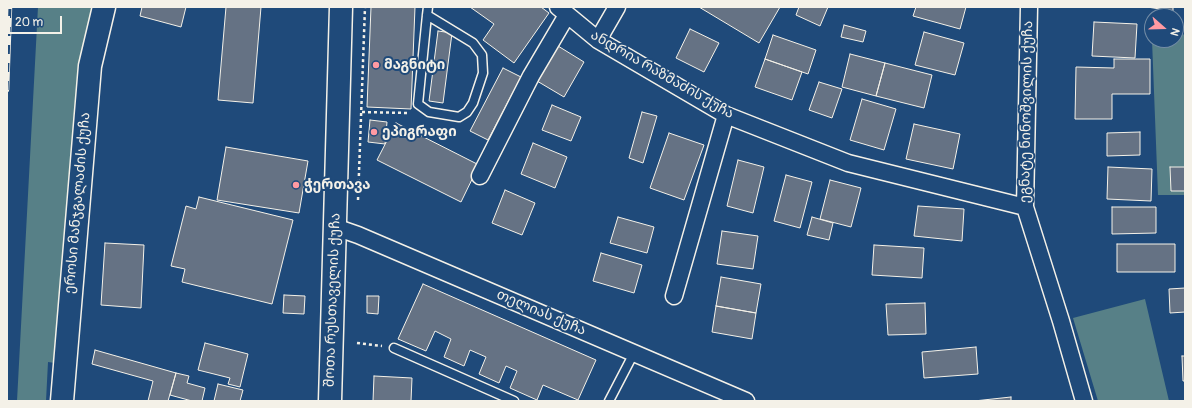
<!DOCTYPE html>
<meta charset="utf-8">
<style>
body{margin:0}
#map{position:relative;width:1192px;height:408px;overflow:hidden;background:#1f4a7a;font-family:Pangolin,sans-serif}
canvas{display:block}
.frame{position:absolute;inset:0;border:8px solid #f4f1e8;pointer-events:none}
.north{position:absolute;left:1144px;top:8px;width:40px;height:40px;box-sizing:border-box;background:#1f4a7a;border:1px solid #748da6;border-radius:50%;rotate:110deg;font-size:11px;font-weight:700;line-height:16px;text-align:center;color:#f4f1e8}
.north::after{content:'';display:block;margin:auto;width:14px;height:18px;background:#ff9aa2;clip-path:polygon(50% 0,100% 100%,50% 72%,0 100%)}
.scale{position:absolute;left:8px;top:16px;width:54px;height:18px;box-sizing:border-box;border:2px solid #f4f1e8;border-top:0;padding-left:5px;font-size:12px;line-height:14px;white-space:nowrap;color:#f4f1e8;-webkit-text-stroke:3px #1f4a7a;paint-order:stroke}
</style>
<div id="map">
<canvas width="1192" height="408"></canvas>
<div class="frame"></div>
<div class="north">N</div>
<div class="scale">20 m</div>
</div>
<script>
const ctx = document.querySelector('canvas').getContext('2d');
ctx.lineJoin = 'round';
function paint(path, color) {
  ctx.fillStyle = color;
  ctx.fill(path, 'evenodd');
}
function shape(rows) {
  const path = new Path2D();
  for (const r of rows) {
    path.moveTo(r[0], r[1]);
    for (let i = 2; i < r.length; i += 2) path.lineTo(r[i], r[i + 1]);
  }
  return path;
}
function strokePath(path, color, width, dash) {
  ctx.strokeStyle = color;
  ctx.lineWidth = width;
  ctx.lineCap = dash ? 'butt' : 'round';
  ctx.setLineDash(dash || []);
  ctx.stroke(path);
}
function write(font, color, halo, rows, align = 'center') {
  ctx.font = font + ' Pangolin,"Noto Sans Georgian",sans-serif';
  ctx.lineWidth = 4;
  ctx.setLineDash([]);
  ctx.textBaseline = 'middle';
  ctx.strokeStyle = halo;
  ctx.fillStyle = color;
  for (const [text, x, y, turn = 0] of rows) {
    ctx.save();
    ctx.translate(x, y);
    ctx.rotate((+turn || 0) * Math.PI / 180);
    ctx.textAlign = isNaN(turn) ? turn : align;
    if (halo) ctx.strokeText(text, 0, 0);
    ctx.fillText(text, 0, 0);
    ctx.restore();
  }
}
paint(shape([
 [38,7,92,7,80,93,55,363,48,362,46,401,17,401],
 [1176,32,1185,35,1185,195,1158,195,1152,40,1176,40],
 [1145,299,1169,401,1098,401,1073,318]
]), '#578087');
const building = shape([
 [142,7,186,7,181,27,140,16,142,7],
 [226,7,261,7,253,103,218,100,226,7],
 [371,7,415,7,411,109,367,107,371,7],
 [470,7,541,7,549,13,514,63,483,40,494,24,470,7],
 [699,7,780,7,759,43,699,7],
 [799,7,828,7,820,26,796,15,799,7],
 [916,7,966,7,960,29,913,16,916,7],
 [1147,7,1173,7,1173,11,1147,7],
 [1094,22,1137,24,1135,58,1092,56,1094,22],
 [844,25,866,31,863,42,841,37,844,25],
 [690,29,719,43,704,72,676,58,690,29],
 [438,31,452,33,443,103,429,101,438,31],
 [924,32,964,43,955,75,915,65,924,32],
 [773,35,816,50,808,74,765,59,773,35],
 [558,46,584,62,564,97,537,81,558,46],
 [850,54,885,63,876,96,842,87,850,54],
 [765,59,802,72,792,100,755,87,765,59],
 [1114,59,1150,59,1150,94,1112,94,1112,119,1075,119,1076,67,1114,68,1114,59],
 [885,63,932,75,924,108,876,96,885,63],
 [503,68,521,77,488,140,470,131,503,68],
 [819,82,842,89,832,118,809,110,819,82],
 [862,99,896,109,884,150,850,140,862,99],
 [552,105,581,117,571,141,542,130,552,105],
 [642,112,657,116,643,163,629,158,642,112],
 [370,120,387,122,385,144,368,142,370,120],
 [396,123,479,165,461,202,377,160,396,123],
 [914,124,960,134,953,169,906,159,914,124],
 [1140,132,1140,155,1107,156,1107,133,1140,132],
 [669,133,704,145,684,200,650,188,669,133],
 [533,143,567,157,555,188,521,174,533,143],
 [226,147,308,161,299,213,217,200,226,147],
 [738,160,764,167,753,213,727,206,738,160],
 [1108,167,1152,169,1151,201,1107,199,1108,167],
 [1170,167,1185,167,1185,191,1171,191,1170,167],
 [786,175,812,182,800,228,774,221,786,175],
 [830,180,861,188,851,227,820,219,830,180],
 [505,190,535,203,522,235,492,223,505,190],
 [199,197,293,220,272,304,182,282,185,269,171,266,186,206,196,209,199,197],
 [918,206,964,209,962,241,914,236,918,206],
 [1112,207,1156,207,1156,233,1112,234,1112,207],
 [618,217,654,227,647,253,610,243,618,217],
 [812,217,833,223,829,240,807,235,812,217],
 [722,231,758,236,753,269,717,264,722,231],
 [105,243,144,245,141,308,101,305,105,243],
 [1117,244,1175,244,1175,272,1117,272,1117,244],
 [874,245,924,248,922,278,872,275,874,245],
 [601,253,642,265,634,293,593,281,601,253],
 [721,277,761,284,756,313,716,306,721,277],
 [423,284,596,360,578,400,543,385,537,400,510,388,517,371,506,366,499,383,479,374,486,357,470,350,464,366,444,357,451,339,435,331,426,351,398,339,423,284],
 [1185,288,1185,312,1170,313,1169,289,1185,288],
 [284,295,305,296,304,314,283,313,284,295],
 [367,296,379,296,378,314,367,313,367,296],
 [925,303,926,334,888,335,886,304,925,303],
 [716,306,756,313,752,339,712,332,716,306],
 [205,343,248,354,240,387,228,384,230,378,198,370,205,343],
 [976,347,978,374,924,378,922,352,976,347],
 [95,350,176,373,168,401,148,401,153,381,92,364,95,350],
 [1182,356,1185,356,1185,381,1183,381,1182,356],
 [176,373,189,376,187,383,205,388,202,401,192,401,170,395,176,373],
 [374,376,412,378,411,401,373,401,374,376],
 [218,384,243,390,240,401,214,401,218,384],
 [1011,397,1011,401,974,401,1011,397]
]);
paint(building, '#657284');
strokePath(building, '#f4f1e8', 1);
const service = shape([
 [427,15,473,43,482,55,483,73,473,103,467,112,459,117,429,112,418,104,427,15,428,7],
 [394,348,514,401],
 [609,401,634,353]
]);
const minor = shape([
 [558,7,598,40,726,115,848,163,1025,207],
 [1029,7,1025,207,1061,321,1084,401],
 [598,40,617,7],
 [480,176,531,76,567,15],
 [335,227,358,235,746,401],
 [674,296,726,115]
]);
const primary = shape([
 [62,401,90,66,104,7],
 [330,401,341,7]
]);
strokePath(service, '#f4f1e8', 11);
strokePath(minor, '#f4f1e8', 19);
strokePath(primary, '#f4f1e8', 25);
strokePath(shape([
 [362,112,409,113],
 [358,200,365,7],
 [357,343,382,346]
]), '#f4f1e8', 2.5, [3, 3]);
strokePath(service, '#1f4a7a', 8);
strokePath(minor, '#1f4a7a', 16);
strokePath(primary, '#1f4a7a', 22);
const rail = shape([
 [7,90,10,7]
]);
strokePath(rail, '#f4f1e8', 4.5);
strokePath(rail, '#1f4a7a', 3, [9]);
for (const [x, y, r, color] of [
 [376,65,4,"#ff9aa2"],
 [374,132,4,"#ff9aa2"],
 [296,185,4,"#ff9aa2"]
]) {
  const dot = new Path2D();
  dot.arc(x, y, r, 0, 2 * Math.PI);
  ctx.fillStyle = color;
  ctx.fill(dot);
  strokePath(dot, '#1f4a7a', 1.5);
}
write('bold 14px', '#f4f1e8', '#1f4a7a', [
 ["მაგნიტი",384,65],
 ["ეპიგრაფი",382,132],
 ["ჭერთავა",304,185]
], 'left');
write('14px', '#f4f1e8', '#1f4a7a', [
 ["ანდრია რაზმაძის ქუჩა",662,75,30],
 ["ეგნატე ნინოშვილის ქუჩა",1027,112,-89],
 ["ეროსი მანჯგალაძის ქუჩა",78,203,-85],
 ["შოთა რუსთაველის ქუჩა",333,300,-88],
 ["თელიას ქუჩა",541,313,23]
]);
</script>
